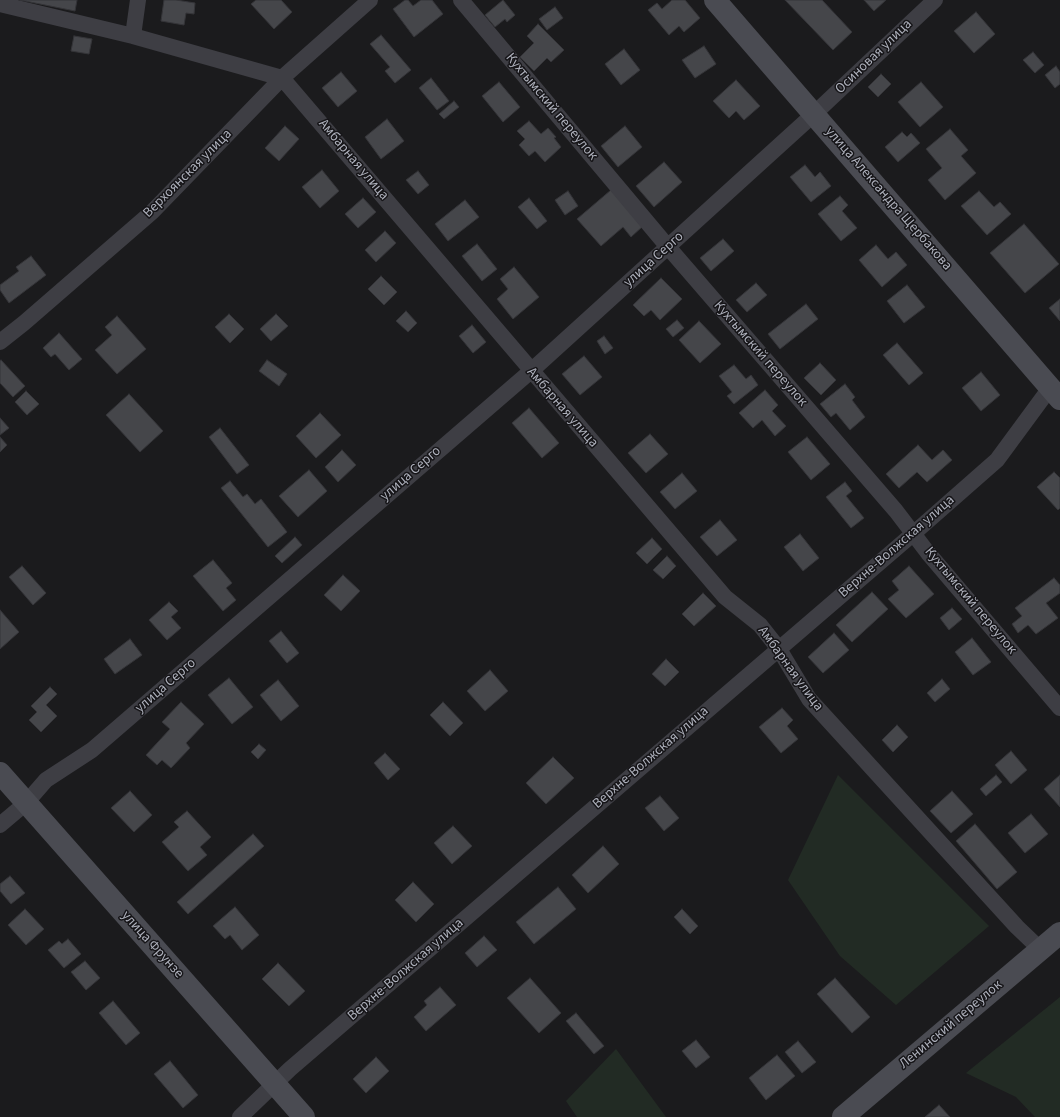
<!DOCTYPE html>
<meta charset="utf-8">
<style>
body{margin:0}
canvas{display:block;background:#1b1b1d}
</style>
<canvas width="1060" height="1117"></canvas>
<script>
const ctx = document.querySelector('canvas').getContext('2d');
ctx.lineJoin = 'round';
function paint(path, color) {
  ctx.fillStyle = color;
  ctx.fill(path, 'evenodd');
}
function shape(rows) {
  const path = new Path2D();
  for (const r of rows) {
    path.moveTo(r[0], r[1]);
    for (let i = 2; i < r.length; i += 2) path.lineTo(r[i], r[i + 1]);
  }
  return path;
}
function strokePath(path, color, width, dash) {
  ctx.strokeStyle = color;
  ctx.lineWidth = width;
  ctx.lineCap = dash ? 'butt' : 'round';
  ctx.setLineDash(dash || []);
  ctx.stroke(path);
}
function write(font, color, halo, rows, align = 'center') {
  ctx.font = font + ' "Source Sans 3",sans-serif';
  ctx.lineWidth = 3;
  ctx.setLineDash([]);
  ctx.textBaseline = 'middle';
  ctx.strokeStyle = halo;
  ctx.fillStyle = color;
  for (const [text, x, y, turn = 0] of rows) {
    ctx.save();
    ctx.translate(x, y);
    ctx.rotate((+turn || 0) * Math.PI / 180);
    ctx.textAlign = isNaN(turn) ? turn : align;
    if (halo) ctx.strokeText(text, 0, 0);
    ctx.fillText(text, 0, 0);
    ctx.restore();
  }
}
paint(shape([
 [838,775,989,926,896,1005,840,956,788,880],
 [1060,997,1060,1117,1035,1117,1016,1097,966,1073],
 [616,1049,666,1117,577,1117,566,1101]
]), '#222b24');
const building = shape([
 [20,0,77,0,75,11,20,0],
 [164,0,176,0,195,3,194,14,186,13,184,25,161,21,164,0],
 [256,0,281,0,292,12,274,29,251,4,256,0],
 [405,0,408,0,413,6,421,0,432,0,443,14,414,37,393,9,405,0],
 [503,0,515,15,507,22,505,19,495,27,485,15,503,0],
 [672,0,685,0,700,18,684,32,679,26,669,35,648,10,657,3,662,9,672,0],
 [785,0,822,0,852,32,833,50,785,0],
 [864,0,886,0,874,11,864,0],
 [555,7,563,18,547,30,539,19,555,7],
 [976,12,995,34,974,53,954,31,976,12],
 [538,24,564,50,551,62,547,58,534,71,520,57,534,43,527,36,538,24],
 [381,35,411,70,395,83,385,71,390,67,370,44,381,35],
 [74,36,92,39,89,54,71,51,74,36],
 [704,46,716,64,695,78,682,60,704,46],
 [624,49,640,70,621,85,605,64,624,49],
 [1033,52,1044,65,1035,73,1023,60,1033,52],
 [1056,66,1060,72,1060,84,1055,88,1045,75,1056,66],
 [341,72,357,91,338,107,322,88,341,72],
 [881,74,891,84,878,97,868,87,881,74],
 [431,78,449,101,437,110,419,88,431,78],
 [736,80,760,106,744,120,736,111,729,118,713,101,736,80],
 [499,82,520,107,503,122,482,96,499,82],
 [921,82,943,107,920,127,898,102,921,82],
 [454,101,459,107,444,119,439,114,454,101],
 [387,119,404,141,381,159,365,137,387,119],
 [529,121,541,134,548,128,556,137,554,138,561,147,545,162,535,151,529,156,519,145,525,139,517,131,529,121],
 [285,126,299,139,279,161,265,148,285,126],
 [625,126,642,147,618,167,601,146,625,126],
 [950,129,968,150,961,156,976,173,945,200,928,180,942,168,926,149,950,129],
 [902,132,907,137,911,133,920,143,898,162,885,147,902,132],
 [664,162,682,182,654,207,636,186,664,162],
 [805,165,815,177,820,172,831,186,811,202,790,177,805,165],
 [322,170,339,191,320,208,302,187,322,170],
 [418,171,429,185,418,194,406,180,418,171],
 [611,190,643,226,631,237,623,227,601,246,577,219,611,190],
 [568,191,578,206,565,215,555,200,568,191],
 [979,191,994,207,1000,202,1011,214,987,235,961,206,979,191],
 [840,196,848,205,842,211,857,228,841,241,818,214,840,196],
 [363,198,376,212,358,228,345,214,363,198],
 [529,198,547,221,537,229,518,207,529,198],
 [465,200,479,217,448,241,435,224,465,200],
 [1024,224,1059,264,1025,293,990,253,1024,224],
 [385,231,396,243,376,262,365,250,385,231],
 [723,239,734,251,711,271,700,258,723,239],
 [477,244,497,269,482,281,462,256,477,244],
 [876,245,888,259,896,252,907,265,882,287,859,260,876,245],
 [31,256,46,275,9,303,0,290,0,285,19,271,16,267,31,256],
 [514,267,539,297,513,319,497,299,508,289,500,279,514,267],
 [381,276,397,292,384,305,368,289,381,276],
 [661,278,682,299,660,320,651,310,644,316,633,305,661,278],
 [756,283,767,295,747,312,736,300,756,283],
 [907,285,925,307,904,323,887,301,907,285],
 [1060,299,1060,321,1049,308,1060,299],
 [806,304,818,319,780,349,768,334,806,304],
 [406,311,417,323,408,332,396,321,406,311],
 [229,314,244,329,230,343,215,327,229,314],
 [276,314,288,326,271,341,260,329,276,314],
 [117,316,146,349,117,374,95,350,112,335,105,327,117,316],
 [677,320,684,328,673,337,666,329,677,320],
 [699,321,721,344,700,363,679,340,699,321],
 [472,325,486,342,473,353,459,336,472,325],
 [59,333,82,359,69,370,55,354,51,357,43,348,59,333],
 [604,336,613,348,605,354,597,341,604,336],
 [897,343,923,373,909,385,883,355,897,343],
 [584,356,602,377,580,395,562,374,584,356],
 [1,360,25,386,13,397,0,383,0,361,1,360],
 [267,360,287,374,279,386,259,371,267,360],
 [820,363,836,380,821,395,804,378,820,363],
 [734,365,746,379,751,375,758,385,734,404,727,396,732,392,719,376,734,365],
 [981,372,1000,395,981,411,962,388,981,372],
 [845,384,855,397,852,400,865,417,850,430,836,413,831,417,820,404,845,384],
 [765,390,778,405,772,411,786,426,775,436,762,420,753,428,739,413,765,390],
 [26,391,39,404,27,415,15,402,26,391],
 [129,394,163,431,140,452,106,415,129,394],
 [529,408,559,443,542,458,512,423,529,408],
 [320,413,341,435,316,458,296,436,320,413],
 [0,418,9,428,0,435,0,418],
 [220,428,249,465,237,474,209,437,220,428],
 [650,434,668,454,646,473,628,453,650,434],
 [0,437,7,445,0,452,0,437],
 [807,437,830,464,811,480,788,452,807,437],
 [918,445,932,460,943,450,952,460,927,482,917,472,899,488,886,474,918,445],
 [342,450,356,465,338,482,325,467,342,450],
 [309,470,327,491,298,517,279,496,309,470],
 [1054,472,1060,478,1060,508,1058,510,1037,487,1054,472],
 [682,473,697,491,675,509,660,492,682,473],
 [230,481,243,497,247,494,255,504,261,499,287,532,268,547,221,488,230,481],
 [845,482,852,491,846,496,864,518,851,528,826,497,845,482],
 [720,520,737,540,717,556,700,537,720,520],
 [800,534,819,558,803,571,784,547,800,534],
 [295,537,302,545,282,563,275,556,295,537],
 [652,538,662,549,647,564,636,553,652,538],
 [667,556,676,566,663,579,653,570,667,556],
 [213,560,232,583,226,588,236,600,223,611,193,576,213,560],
 [22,566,46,593,33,605,9,577,22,566],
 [909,566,934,594,906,618,888,599,899,590,892,581,909,566],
 [343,575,360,591,341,611,324,595,343,575],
 [1054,578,1060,585,1060,593,1046,603,1058,618,1036,634,1028,625,1018,633,1012,624,1022,616,1015,608,1054,578],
 [872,592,888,609,852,642,836,625,872,592],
 [703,593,716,606,694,626,682,614,703,593],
 [169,602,178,611,171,617,181,628,167,640,149,620,169,602],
 [952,608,962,619,949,630,940,618,952,608],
 [0,610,19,632,0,649,0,610],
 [281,631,299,653,287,663,269,641,281,631],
 [834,633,849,650,823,673,808,657,834,633],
 [972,638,991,662,973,675,955,652,972,638],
 [130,639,142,655,115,674,104,659,130,639],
 [666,659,679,672,665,686,652,674,666,659],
 [490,670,508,691,485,711,467,691,490,670],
 [229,678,253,707,232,724,208,695,229,678],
 [942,679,950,689,935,702,927,693,942,679],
 [278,680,299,706,281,721,260,695,278,680],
 [50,687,57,694,46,705,57,716,41,732,29,720,37,712,31,706,50,687],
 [181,702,204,724,186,743,190,748,171,768,162,760,157,765,146,755,170,729,162,722,181,702],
 [443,702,463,723,450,736,430,715,443,702],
 [782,708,793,720,787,726,798,739,781,753,759,727,782,708],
 [897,725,908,737,893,752,882,740,897,725],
 [259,744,266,750,258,759,251,752,259,744],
 [1011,751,1027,770,1011,784,995,765,1011,751],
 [385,753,400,769,388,780,374,763,385,753],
 [553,757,574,778,546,804,526,783,553,757],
 [996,775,1002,782,986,796,980,789,996,775],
 [1060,775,1060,807,1044,789,1060,775],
 [130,791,152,815,134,832,111,808,130,791],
 [952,791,973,814,951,833,930,811,952,791],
 [660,796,679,818,664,831,645,808,660,796],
 [187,811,211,837,200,847,207,855,188,871,162,842,179,827,174,822,187,811],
 [1031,814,1048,834,1025,853,1008,833,1031,814],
 [975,824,1017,872,997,889,956,841,975,824],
 [453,826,472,846,452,864,434,843,453,826],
 [253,834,264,846,188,914,177,902,253,834],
 [603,846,619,864,588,893,572,875,603,846],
 [10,876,25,893,11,904,0,891,0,884,10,876],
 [413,882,434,904,416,922,395,900,413,882],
 [558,887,576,909,534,944,516,922,558,887],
 [235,907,259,935,242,950,230,935,225,939,213,926,235,907],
 [25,909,44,929,26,945,8,925,25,909],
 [682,909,698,926,690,934,674,917,682,909],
 [484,936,497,950,477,967,465,953,484,936],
 [68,939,81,954,64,968,48,950,59,941,62,944,68,939],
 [85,961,100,978,86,990,71,972,85,961],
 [278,963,305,991,289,1006,262,979,278,963],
 [530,978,561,1013,539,1033,507,998,530,978],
 [835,978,870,1017,852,1033,817,994,835,978],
 [440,987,456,1005,426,1031,414,1017,427,1005,424,1001,440,987],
 [113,1001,140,1033,126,1045,99,1013,113,1001],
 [576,1013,604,1046,594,1054,566,1021,576,1013],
 [696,1040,710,1057,696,1068,682,1051,696,1040],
 [798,1041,816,1062,802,1073,785,1052,798,1041],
 [777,1055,795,1076,766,1100,749,1078,777,1055],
 [376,1057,389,1071,366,1093,353,1079,376,1057],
 [170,1061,198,1095,183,1108,154,1074,170,1061],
 [939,1105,950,1117,925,1117,939,1105]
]);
paint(building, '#45464a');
strokePath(building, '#353539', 1);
strokePath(shape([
 [461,0,668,247,896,511,928,553,1060,708],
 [0,4,133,36,282,78,725,597,760,625,779,649,809,699,1017,927,1040,949],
 [133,36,138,0],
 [0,342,24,323,152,212,282,78,370,0],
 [0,825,26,803,46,780,92,750,531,371,814,114,935,0],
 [240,1117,290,1069,914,533,997,460,1050,388]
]), '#3e3e44', 16);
strokePath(shape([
 [715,0,1060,399],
 [0,773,304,1117],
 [843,1117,1060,933]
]), '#4a4b52', 22);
write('14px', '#aeb1bc', '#161518', [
 ["Осиновая улица",874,57,-44],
 ["Кухтымский переулок",551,107,50],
 ["Амбарная улица",353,160,50],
 ["Верхоянская улица",188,174,-45],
 ["улица Александра Щербакова",888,199,49],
 ["улица Серго",654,260,-42],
 ["Кухтымский переулок",760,354,49],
 ["Амбарная улица",562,408,49],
 ["улица Серго",411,474,-41],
 ["Верхне-Волжская улица",897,547,-41],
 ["Кухтымский переулок",970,601,50],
 ["Амбарная улица",790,669,54],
 ["улица Серго",166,686,-41],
 ["Верхне-Волжская улица",651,758,-41],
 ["улица Фрунзе",152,945,48],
 ["Верхне-Волжская улица",406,970,-41],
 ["Ленинский переулок",951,1025,-40]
]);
</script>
